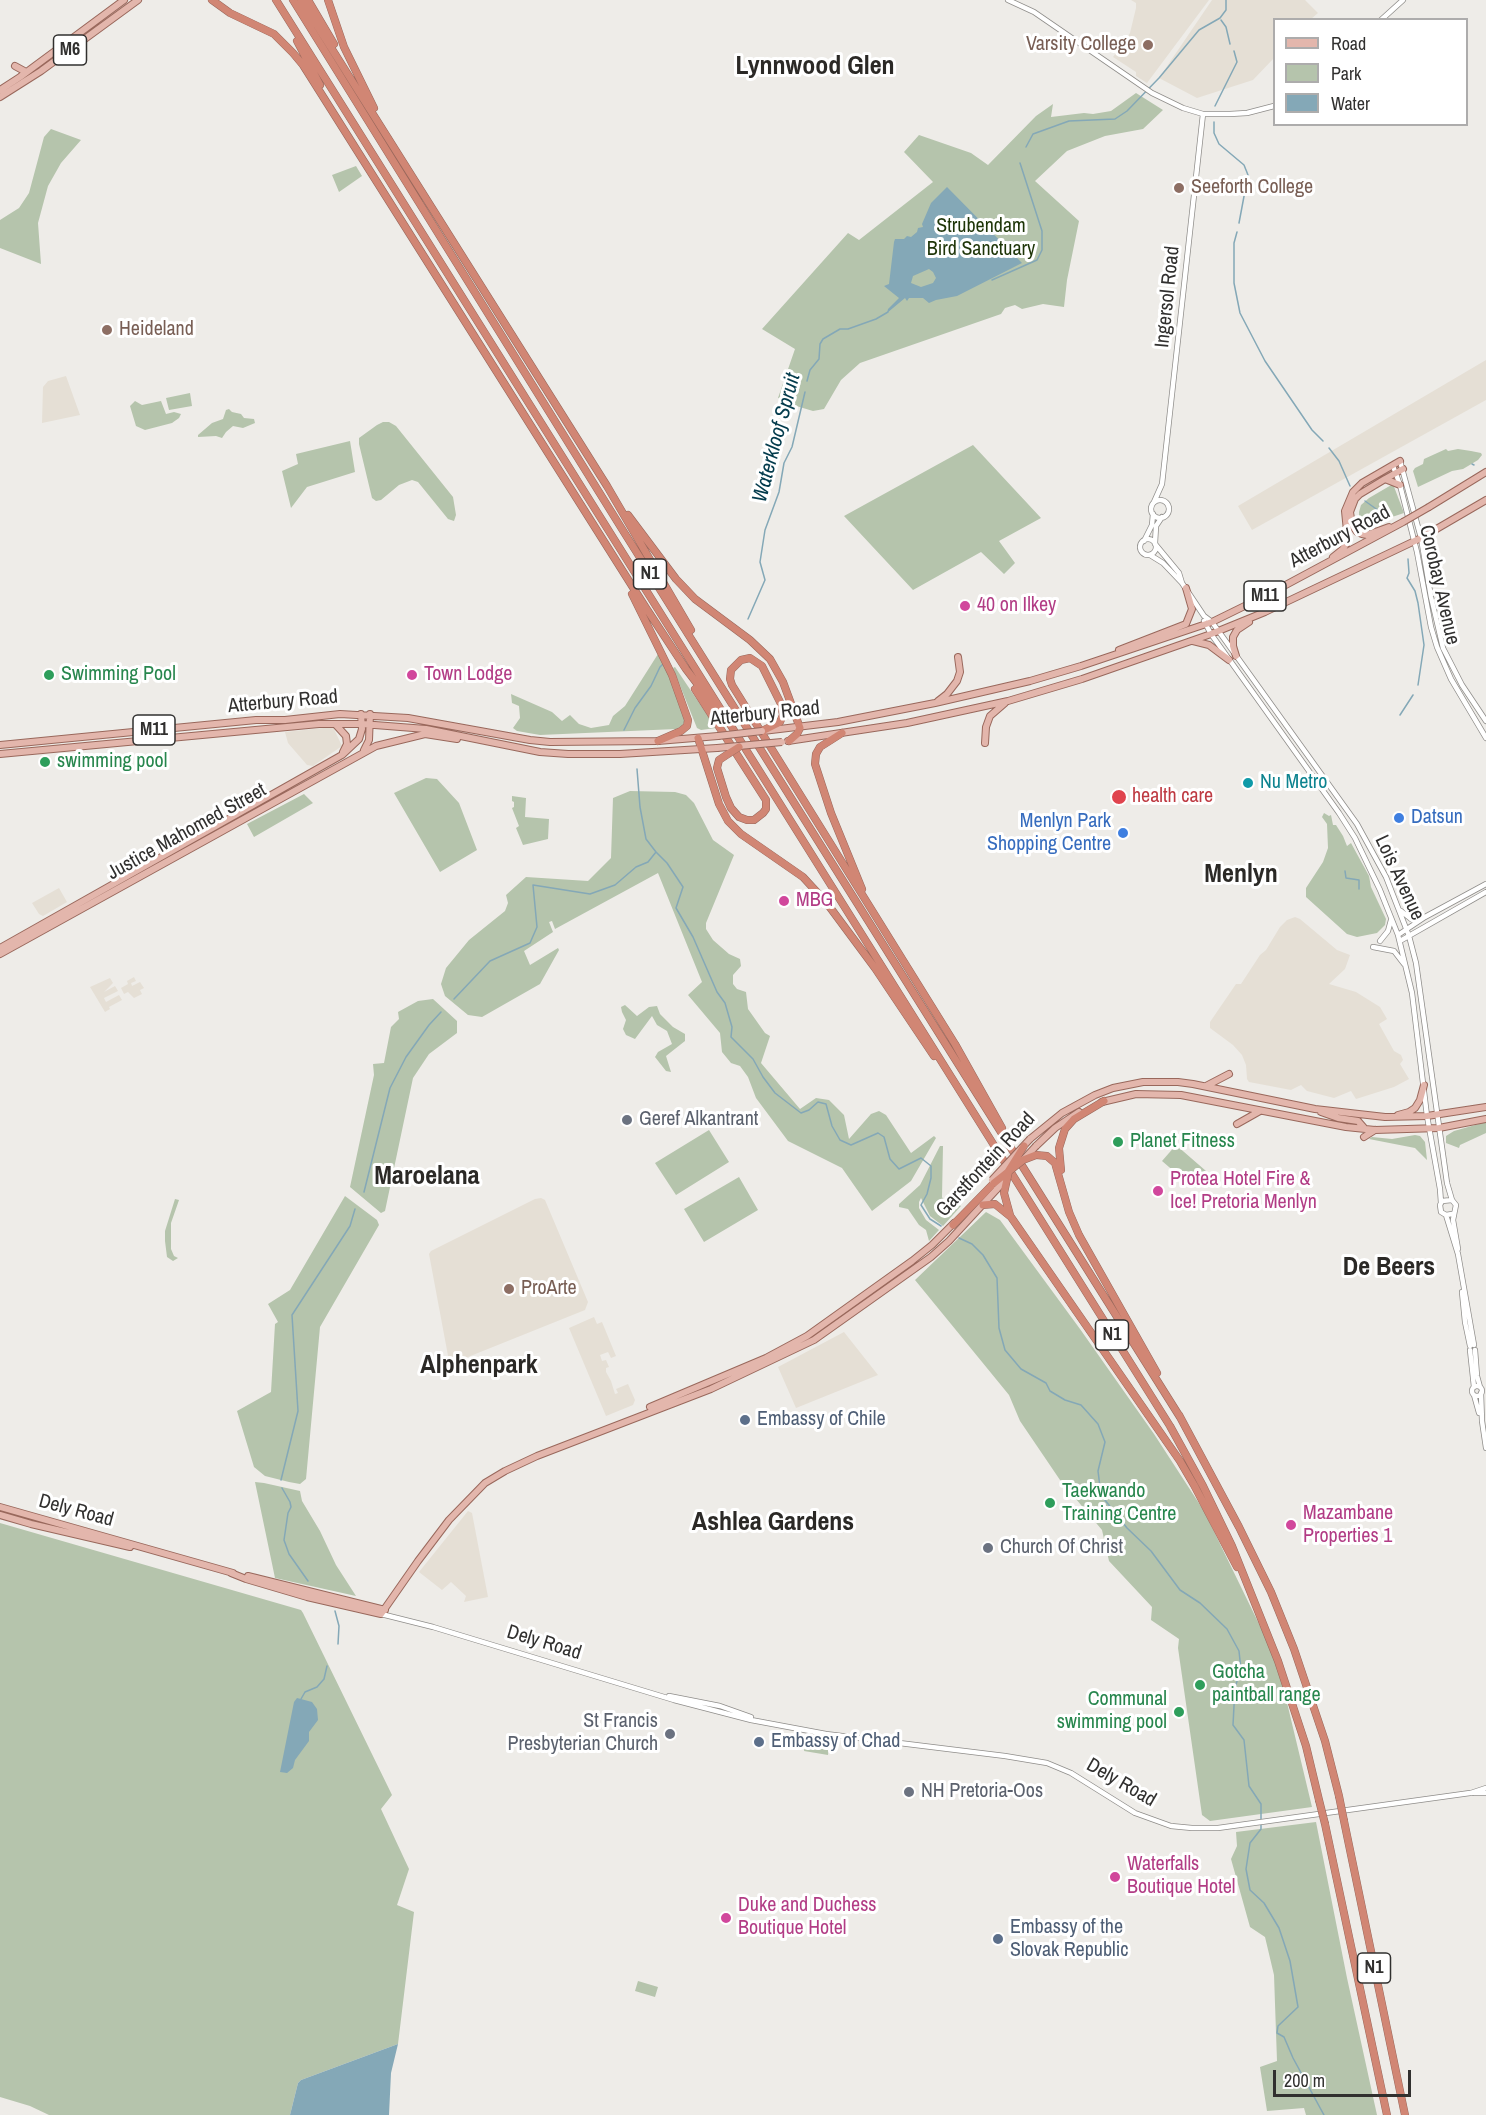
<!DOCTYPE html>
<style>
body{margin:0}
#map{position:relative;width:1486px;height:2115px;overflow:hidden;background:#eeece8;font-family:"Archivo Narrow",sans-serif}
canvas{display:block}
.legend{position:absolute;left:1273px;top:18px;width:195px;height:108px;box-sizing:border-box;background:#fff;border:2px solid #adacac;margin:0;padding:8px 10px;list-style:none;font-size:18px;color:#31302f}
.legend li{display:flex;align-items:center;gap:12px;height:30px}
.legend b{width:30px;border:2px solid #adacac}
.scale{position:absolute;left:1273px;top:2070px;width:138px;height:27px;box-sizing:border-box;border:3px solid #31302f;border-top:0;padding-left:8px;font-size:18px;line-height:21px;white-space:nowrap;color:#31302f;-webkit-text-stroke:4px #fff;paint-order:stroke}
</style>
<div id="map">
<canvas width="1486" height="2115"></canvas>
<ul class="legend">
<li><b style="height:8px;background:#e3b6ac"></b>Road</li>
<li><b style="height:16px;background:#b5c4ac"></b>Park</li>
<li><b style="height:16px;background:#84a8b7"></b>Water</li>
</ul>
<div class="scale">200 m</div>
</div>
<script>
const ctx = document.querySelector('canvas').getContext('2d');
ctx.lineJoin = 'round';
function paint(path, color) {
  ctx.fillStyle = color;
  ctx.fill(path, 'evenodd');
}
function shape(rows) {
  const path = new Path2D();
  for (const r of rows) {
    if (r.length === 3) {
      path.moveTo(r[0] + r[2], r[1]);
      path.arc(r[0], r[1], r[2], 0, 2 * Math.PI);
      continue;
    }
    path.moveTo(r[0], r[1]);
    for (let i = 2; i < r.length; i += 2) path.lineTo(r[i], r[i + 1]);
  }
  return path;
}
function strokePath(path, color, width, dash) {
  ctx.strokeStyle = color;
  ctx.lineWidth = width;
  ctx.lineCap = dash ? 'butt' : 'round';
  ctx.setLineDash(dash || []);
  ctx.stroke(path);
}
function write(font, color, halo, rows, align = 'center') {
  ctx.font = font + ' "Archivo Narrow",sans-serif';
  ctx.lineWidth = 6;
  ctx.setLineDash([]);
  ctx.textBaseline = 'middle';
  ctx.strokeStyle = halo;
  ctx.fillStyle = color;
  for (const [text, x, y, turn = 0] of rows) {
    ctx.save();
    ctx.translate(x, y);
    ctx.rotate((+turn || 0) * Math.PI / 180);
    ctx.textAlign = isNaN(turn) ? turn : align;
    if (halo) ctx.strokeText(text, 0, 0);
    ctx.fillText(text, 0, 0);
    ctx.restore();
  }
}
paint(shape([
 [1131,0,1209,0,1147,83,1136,76,1136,72,1113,57,1130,33,1136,8,1136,3],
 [1212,0,1305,0,1318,13,1311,19,1274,20,1274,58,1253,80,1197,98,1159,78],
 [1486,360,1486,400,1252,530,1238,506],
 [66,376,80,415,42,423,43,387,48,381],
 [333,727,342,746,313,766,307,765,288,743,285,732],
 [59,888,67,902,43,916,39,914,32,903],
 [1295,917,1300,919,1337,950,1350,955,1345,969,1329,984,1356,992,1380,1007,1387,1019,1379,1024,1394,1051,1401,1055,1403,1060,1400,1064,1409,1079,1394,1087,1356,1099,1351,1091,1334,1098,1307,1091,1301,1085,1291,1090,1249,1082,1247,1079,1246,1065,1242,1055,1233,1045,1210,1028,1210,1022,1236,984,1241,984,1260,955,1266,950,1280,927,1287,920],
 [134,977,136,981,131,983,132,986,140,982,144,988,140,990,142,994,134,998,128,992,124,994,121,988,128,984,127,981],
 [110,978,113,983,104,992,115,986,118,991,104,998,106,1002,119,995,122,1000,109,1007,110,1009,105,1012,90,987],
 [541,1198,545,1200,588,1302,585,1310,453,1363,449,1361,429,1254,431,1251,535,1199],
 [594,1317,597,1324,602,1322,616,1356,611,1358,608,1352,600,1355,602,1361,606,1360,609,1367,606,1368,606,1372,611,1381,615,1394,618,1393,616,1389,628,1384,635,1400,633,1405,606,1416,569,1328],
 [844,1332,878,1375,796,1408,778,1367],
 [468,1511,472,1513,488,1597,464,1602,466,1596,451,1582,442,1590,419,1572]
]), '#e5dfd5');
paint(shape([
 [1136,93,1163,110,1143,129,1105,136,1067,151,1035,181,1079,221,1067,280,1064,307,1043,304,1022,309,1015,305,1005,308,1001,314,860,363,841,380,824,409,813,411,783,402,784,399,778,398,795,349,762,329,848,233,859,240,933,182,904,152,919,135,971,153,988,165,1036,116,1053,104,1051,117,1084,113,1093,114,1111,111],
 [51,129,81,140,61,163,48,186,38,223,41,264,0,248,0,220,19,208,29,193,44,137],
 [356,166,362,176,339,192,332,175],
 [190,393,192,406,169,410,166,398],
 [135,401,142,405,161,401,166,414,174,412,181,414,179,418,172,423,145,430,136,426,130,406],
 [229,409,232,412,241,414,244,418,254,419,255,423,243,428,233,426,226,432,222,438,216,436,198,437,198,435,212,423,223,419,226,410],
 [383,422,389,422,396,426,453,497,456,515,454,521,448,519,418,482,412,480,399,485,381,500,376,501,372,498,359,444,359,438,377,425],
 [350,441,355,472,307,487,291,508,282,471,298,464,296,454],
 [973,445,1041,518,999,541,1015,563,1004,574,981,552,913,590,844,516],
 [1446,449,1448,451,1458,449,1471,451,1481,453,1482,455,1478,460,1463,469,1452,471,1418,487,1413,471,1415,468,1423,464,1424,459],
 [1393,484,1404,513,1368,525,1361,524,1359,520,1359,512,1361,505,1369,498],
 [658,654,665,664,685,720,682,726,676,729,540,735,517,731,513,728,520,718,519,706,512,703,511,694,552,712,562,721,570,715,579,724,591,728,609,725,613,716,625,706],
 [675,667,716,728,701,730,697,728,673,668],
 [426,778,437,779,459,803,477,850,440,872,394,793],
 [630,791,675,792,686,795,694,803,713,840,734,855,706,923,706,929,713,940,729,954,740,959,741,966,733,975,733,984,737,989,746,992,748,1009,765,1033,770,1036,761,1063,800,1109,816,1098,829,1100,844,1115,849,1139,871,1114,879,1111,886,1115,911,1153,934,1136,936,1138,911,1181,872,1211,842,1168,788,1141,756,1098,748,1077,740,1066,731,1063,722,1052,720,1033,688,995,702,982,658,873,555,929,552,921,549,922,553,932,524,951,530,965,558,948,559,950,540,984,482,1017,468,1015,445,996,441,984,446,968,469,940,505,911,508,903,506,895,526,877,588,881,611,858,613,798],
 [304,794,313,803,254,837,247,824],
 [512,796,526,798,525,817,549,819,548,839,523,845,516,828,519,826,512,808,514,807,514,802,512,801],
 [1324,813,1329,816,1331,815,1333,825,1336,825,1343,836,1347,846,1351,843,1369,876,1371,887,1386,919,1385,925,1377,933,1357,937,1347,934,1306,897,1306,888,1323,862,1328,848,1327,824,1322,817],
 [433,999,457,1021,457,1033,429,1054,413,1078,385,1211,381,1213,350,1187,374,1075,373,1064,384,1063,391,1027,399,1019,398,1012,418,1001],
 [625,1005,637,1016,649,1007,657,1006,660,1014,673,1027,685,1034,685,1041,666,1056,671,1072,666,1071,655,1057,658,1052,672,1044,667,1031,657,1025,652,1016,635,1039,626,1035,623,1029,626,1020,622,1012,621,1007],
 [1486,1122,1486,1133,1460,1145,1459,1148,1446,1143,1446,1136,1454,1131],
 [709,1130,729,1162,676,1195,655,1163],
 [1415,1135,1420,1136,1425,1142,1427,1160,1415,1148,1369,1139,1372,1137,1392,1139],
 [1176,1145,1206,1171,1190,1185,1162,1161],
 [940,1146,943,1146,942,1197,947,1207,957,1204,961,1206,943,1226,930,1216,921,1198,919,1202,919,1208,926,1220,939,1230,929,1241,926,1230,919,1225,908,1209,899,1207,899,1204,920,1185],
 [739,1177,758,1210,704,1242,684,1209],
 [345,1196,377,1220,379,1225,320,1327,306,1479,300,1484,289,1482,265,1476,254,1467,237,1411,271,1392,275,1324,278,1322,268,1304,290,1290],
 [175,1199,179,1200,171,1223,171,1249,174,1256,178,1258,173,1261,167,1257,165,1241,165,1231],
 [986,1212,1000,1220,1080,1329,1154,1434,1204,1511,1277,1661,1312,1807,1210,1821,1202,1815,1178,1648,1179,1639,1151,1620,1152,1607,1109,1561,1102,1530,1060,1480,1020,1421,1009,1395,915,1280],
 [255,1482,264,1483,300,1491,302,1501,320,1531,336,1565,356,1596,275,1578],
 [0,1523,301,1610,303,1613,392,1795,381,1809,409,1869,397,1905,414,1912,398,2044,301,2080,298,2083,290,2115,49,2115,30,2106,0,2097],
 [806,1740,829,1744,828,1755,804,1751],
 [1316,1822,1347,1978,1377,2115,1306,2115,1304,2108,1267,2111,1260,2067,1277,2061,1274,1975,1265,1937,1250,1927,1231,1859,1237,1846,1236,1832],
 [638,1981,658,1987,655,1997,635,1991]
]), '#b5c4ac');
paint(shape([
 [947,187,1022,263,957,296,936,300,929,303,923,298,909,298,907,301,905,298,887,313,888,309,899,298,884,286,889,284,894,242,895,239,904,239,907,236,911,237,917,232,918,228,923,227,922,224,931,203],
 [929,269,933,272,936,278,933,283,921,287,911,283,913,276],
 [297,1698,312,1702,317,1709,318,1720,309,1732,309,1741,295,1760,293,1768,287,1773,280,1772,294,1702],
 [398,2044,391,2073,389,2115,290,2115,298,2083,301,2080]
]), '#84a8b7');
strokePath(shape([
 [1221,20,1226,27,1230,44],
 [1215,106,1237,62,1234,51],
 [1214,122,1214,133,1219,144,1244,165,1248,175,1239,223],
 [1026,147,1033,134,1069,121,1115,119,1127,111,1159,78,1199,30,1220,18,1226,10,1226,0],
 [1237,232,1234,243,1234,283,1240,313,1265,361,1312,430,1323,441],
 [992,280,1037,260,1042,250,1042,231,1020,163],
 [807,381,810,370,819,359,820,344,823,339,840,329,848,329,876,319,888,312],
 [1329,448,1339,461,1350,486],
 [1472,464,1474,465],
 [1365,501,1389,518],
 [1408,559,1409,573,1407,578,1415,591,1418,603,1424,645,1418,685],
 [748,619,765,580,760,562,765,530,779,492,784,463,792,447,805,392],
 [1400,715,1413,695],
 [624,730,635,708,651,686,660,667,663,664],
 [656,852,667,863,683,887,676,908,693,937,717,992,725,1003,732,1027,731,1037,753,1059,763,1077,775,1093,801,1113,809,1110,818,1102,826,1104,832,1126,840,1140,851,1145,878,1133,884,1137,890,1159,899,1169,921,1158,931,1166,931,1178,927,1194,921,1205,930,1219,941,1226],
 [1345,871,1346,878,1359,880,1359,889],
 [454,999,490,961,530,943,537,927,533,885,590,894,615,885,636,867,648,862,656,852,646,839,640,807,637,769],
 [364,1192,390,1088,406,1057,429,1025,441,1012],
 [959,1238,972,1244,983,1255,997,1278,999,1328,1005,1350,1021,1369,1046,1383,1050,1391,1065,1400,1081,1405,1098,1424,1105,1442,1098,1471,1101,1495,1127,1528,1151,1551,1180,1590,1200,1603,1227,1629,1239,1651,1241,1670,1235,1687,1233,1725,1244,1740,1249,1786,1261,1804,1261,1829,1250,1843,1246,1869,1250,1890,1264,1903,1279,1928,1290,1961,1298,2007,1278,2026,1277,2033,1284,2037,1293,2058,1324,2115],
 [281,1480,298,1411,292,1315,350,1226,355,1209],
 [282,1488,290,1502,291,1507,288,1513,284,1540,289,1554,308,1581],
 [335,1611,339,1626,338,1644],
 [301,1699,305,1692,317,1687,324,1679,327,1666]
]), '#84a8b7', 1.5);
const minor = shape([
 [1008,0,1034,12,1152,93,1183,108,1203,114,1230,114,1247,113,1274,106],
 [1381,20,1403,0],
 [1400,461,1421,538,1431,597,1443,648,1462,685,1486,721],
 [1393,466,1400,485,1417,552,1431,627,1437,647,1451,679,1486,738],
 [1160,509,9],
 [1154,502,1162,484,1203,114],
 [1148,547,8],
 [1144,541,1152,525,1153,514],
 [1155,543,1156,526,1162,517],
 [1155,544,1179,573,1182,583,1204,616,1212,622,1357,824,1386,877,1409,936,1416,963,1447,1183,1452,1200],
 [1150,555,1163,563,1182,583],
 [1204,621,1211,634,1339,813,1355,838,1380,890,1398,935,1412,993,1427,1116,1440,1189,1441,1203],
 [1401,911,1411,919,1422,918],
 [1398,935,1425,917,1486,884],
 [1380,941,1388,931,1391,920],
 [1400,941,1486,892],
 [1373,947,1394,951,1404,964],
 [1452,1214,1446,1215,1441,1212,1440,1205,1442,1201,1452,1200,1456,1205,1453,1220,1458,1249],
 [1446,1215,1458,1254,1474,1345],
 [1462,1292,1465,1322,1470,1346],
 [1470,1350,1474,1387],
 [1475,1350,1477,1376,1480,1387],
 [1477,1391,5],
 [1481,1393,1482,1421,1486,1448],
 [1474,1395,1479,1413],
 [381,1614,433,1627,674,1700,751,1720,826,1734,1005,1756,1047,1763,1071,1773,1135,1813,1171,1826,1192,1828,1218,1828,1470,1793],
 [669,1696,720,1706,751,1717],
 [1471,1793,1486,1788],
 [1474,1793,1486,1793]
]);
const major = shape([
 [15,66,26,72],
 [0,90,20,77,124,0],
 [0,97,41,71,138,0],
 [1385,479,1403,469],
 [1429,507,1486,472],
 [1389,527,1367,535,1362,534,1357,532,1352,525,1350,512,1355,499,1360,494,1385,479,1400,485],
 [1333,557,1343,549,1348,541,1345,511,1353,492,1362,483,1400,461],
 [1193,641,1209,645,1229,660],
 [1119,650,1186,624,1192,609,1186,588],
 [1236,656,1233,646,1233,637,1237,630,1249,622],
 [938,701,947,694,957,681,960,672,958,657],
 [336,725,346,736,347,744,343,752],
 [763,731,838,722,935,703,1030,681,1081,666,1212,622,1267,595,1403,522],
 [788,741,907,723,1008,701,1082,679,1211,634,1265,612,1421,538,1486,500],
 [985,743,986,727,990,716,1005,703],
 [0,745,256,720,285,720,340,714,408,718,530,740,550,742,658,741,718,736],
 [364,750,369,740,370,714],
 [0,754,319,724,362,724,426,729,540,752,568,754,620,754,717,748],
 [0,948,342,755,359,739,362,729,361,714],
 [0,954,376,746,425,734,457,739],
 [1206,1086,1229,1074],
 [1102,1102,1136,1094,1181,1095,1346,1127,1375,1130,1439,1128,1486,1119],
 [1321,1112,1338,1118,1358,1121,1365,1129],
 [1398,1115,1409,1112,1415,1108,1420,1100,1424,1085],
 [1237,1124,1260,1111],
 [1364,1137,1375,1130],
 [1030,1139,1062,1113,1095,1095,1113,1088,1143,1082,1178,1082,1193,1084,1315,1109,1385,1117,1427,1116,1486,1107],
 [1036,1146,1055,1128,1079,1112],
 [650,1407,766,1358,807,1336,912,1261,932,1245,954,1223],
 [0,1507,233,1573],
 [0,1515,31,1524,130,1547],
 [231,1573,246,1579,307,1597,381,1614,418,1561,449,1520,485,1483,505,1471,537,1456,711,1389,814,1340,931,1257,949,1241,997,1189],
 [248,1576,385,1610]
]);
const highway = shape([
 [212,0,230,13,274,34,293,53,303,65,646,608,686,669,718,711],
 [276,0,1170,1426,1203,1486,1232,1546,1278,1661,1306,1746,1319,1800],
 [293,0,622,529,1180,1417],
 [301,0,607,486,691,630],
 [308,0,334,44],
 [328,0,344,47,374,108],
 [297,41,320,85],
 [628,515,676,579,695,599,750,640,770,659,783,682,800,728,797,734,789,741],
 [632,594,672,675,688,720,687,726,681,731,658,741],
 [695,689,766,800,766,809,763,813,754,820,747,820,739,817,731,808,726,797,717,768,719,760,728,754],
 [762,731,780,722,783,715,781,704,762,666,750,658,741,660,731,670,730,679,732,685,955,1044,1002,1128],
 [842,733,820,747,816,754,815,764,831,813,862,889],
 [698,738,719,804,728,821,741,834,803,877,826,902,875,968,934,1056],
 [1036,1155,1047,1156,1055,1163,1069,1212,1079,1235,1157,1373],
 [1061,1170,1059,1148,1065,1129,1074,1119,1104,1101],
 [1004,1193,1010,1215],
 [983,1205,995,1204,1011,1217,1180,1461,1194,1485,1237,1567],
 [953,1225,994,1183],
 [1179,1415,1239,1527,1271,1592,1294,1649,1325,1741,1339,1796],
 [1344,1821,1405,2115],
 [1325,1824,1387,2115]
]);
strokePath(minor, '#8f8d8a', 6);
strokePath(major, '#99685c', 8);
strokePath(highway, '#99685c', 8);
strokePath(minor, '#fff', 4.5);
strokePath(major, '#e3b6ac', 6);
strokePath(highway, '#d18674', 7);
const majorBridge = shape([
 [1403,522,1429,507],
 [718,736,762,731],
 [717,748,782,742],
 [1024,1159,1036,1146],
 [992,1180,1030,1139],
 [997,1189,1007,1178]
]);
const highwayBridge = shape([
 [728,754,739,747],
 [994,1183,1023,1160,1036,1155],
 [1004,1193,1009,1170,1024,1146],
 [1339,1796,1344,1821],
 [1319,1800,1325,1824]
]);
strokePath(majorBridge, '#99685c', 8, []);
strokePath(highwayBridge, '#99685c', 8, []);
strokePath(majorBridge, '#e3b6ac', 6);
strokePath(highwayBridge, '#d18674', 7);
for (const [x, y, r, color] of [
 [1148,45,6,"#8d6e63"],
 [1179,188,6,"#8d6e63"],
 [107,330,6,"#8d6e63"],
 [965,606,6,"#d1479c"],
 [49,675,6,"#2e9e5b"],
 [412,675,6,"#d1479c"],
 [45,762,6,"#2e9e5b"],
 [1248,783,6,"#0f9aa8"],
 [1119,797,8,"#e0444e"],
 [1399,818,6,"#3f7fe0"],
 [1123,833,6,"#3f7fe0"],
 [784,901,6,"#d1479c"],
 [627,1120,6,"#6b7280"],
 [1118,1142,6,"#2e9e5b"],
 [1158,1191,6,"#d1479c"],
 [509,1289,6,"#8d6e63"],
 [745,1420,6,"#5c6f8a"],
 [1050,1503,6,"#2e9e5b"],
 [1291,1525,6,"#d1479c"],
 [988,1548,6,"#6b7280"],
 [1200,1685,6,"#2e9e5b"],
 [1179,1712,6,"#2e9e5b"],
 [670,1734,6,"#6b7280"],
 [759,1742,6,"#5c6f8a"],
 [909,1792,6,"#6b7280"],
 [1115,1877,6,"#d1479c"],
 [726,1918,6,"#d1479c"],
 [998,1939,6,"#5c6f8a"]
]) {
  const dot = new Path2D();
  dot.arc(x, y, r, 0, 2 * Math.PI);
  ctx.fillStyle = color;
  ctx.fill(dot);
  strokePath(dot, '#fff', 2);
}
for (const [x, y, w] of [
 [70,50,33],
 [650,574,33],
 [1265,596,42],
 [154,730,42],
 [1112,1335,33],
 [1374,1968,33]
]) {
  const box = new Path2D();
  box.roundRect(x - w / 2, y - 15, w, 30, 4.5);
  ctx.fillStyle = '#fff';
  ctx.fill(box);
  strokePath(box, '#31302f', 1.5);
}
write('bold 18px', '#31302f', null, [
 ["M6",70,50],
 ["N1",650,574],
 ["M11",1265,596],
 ["M11",154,730],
 ["N1",1112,1335],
 ["N1",1374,1968]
]);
write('20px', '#785e54', '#fff', [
 ["Varsity College",1136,45,"right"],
 ["Seeforth College",1191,188],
 ["Heideland",119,330],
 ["ProArte",521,1289]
], 'left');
write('20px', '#1e3508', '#fff', [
 ["Strubendam",981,227],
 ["Bird Sanctuary",981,250]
]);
write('20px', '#31302f', '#fff', [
 ["Ingersol Road",1168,297,-84],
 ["Atterbury Road",1340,537,-28],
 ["Corobay Avenue",1439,585,77],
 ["Atterbury Road",283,702,-5],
 ["Atterbury Road",765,714,-6],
 ["Justice Mahomed Street",187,832,-29],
 ["Lois Avenue",1399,878,65],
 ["Garstfontein Road",986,1165,-47],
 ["Dely Road",76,1511,15],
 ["Dely Road",544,1643,17],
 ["Dely Road",1121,1783,30]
]);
write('20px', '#b23c85', '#fff', [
 ["40 on Ilkey",977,606],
 ["Town Lodge",424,675],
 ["MBG",796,901],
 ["Protea Hotel Fire &",1170,1180],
 ["Ice! Pretoria Menlyn",1170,1203],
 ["Mazambane",1303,1514],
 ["Properties 1",1303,1537],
 ["Waterfalls",1127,1865],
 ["Boutique Hotel",1127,1888],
 ["Duke and Duchess",738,1906],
 ["Boutique Hotel",738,1929]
], 'left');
write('20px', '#27864d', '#fff', [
 ["Swimming Pool",61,675],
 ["swimming pool",57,762],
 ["Planet Fitness",1130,1142],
 ["Taekwando",1062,1492],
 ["Training Centre",1062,1515],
 ["Gotcha",1212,1673],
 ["paintball range",1212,1696],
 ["Communal",1167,1700,"right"],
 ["swimming pool",1167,1723,"right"]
], 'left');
write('20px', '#0d838f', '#fff', [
 ["Nu Metro",1260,783]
], 'left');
write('20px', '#be3a42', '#fff', [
 ["health care",1132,797]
], 'left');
write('20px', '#366cbe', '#fff', [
 ["Datsun",1411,818],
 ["Menlyn Park",1111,822,"right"],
 ["Shopping Centre",1111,845,"right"]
], 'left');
write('20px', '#5b616d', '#fff', [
 ["Geref Alkantrant",639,1120],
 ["Church Of Christ",1000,1548],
 ["St Francis",658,1722,"right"],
 ["Presbyterian Church",658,1745,"right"],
 ["NH Pretoria-Oos",921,1792]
], 'left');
write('20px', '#4e5e75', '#fff', [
 ["Embassy of Chile",757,1420],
 ["Embassy of Chad",771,1742],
 ["Embassy of the",1010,1928],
 ["Slovak Republic",1010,1951]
], 'left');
write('italic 21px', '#033b4c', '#fff', [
 ["Waterkloof Spruit",777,438,-75]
]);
write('bold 26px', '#2b2926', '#fff', [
 ["Lynnwood Glen",815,67],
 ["Menlyn",1241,875],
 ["Maroelana",427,1177],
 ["De Beers",1389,1268],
 ["Alphenpark",479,1366],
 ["Ashlea Gardens",773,1523]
]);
</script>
